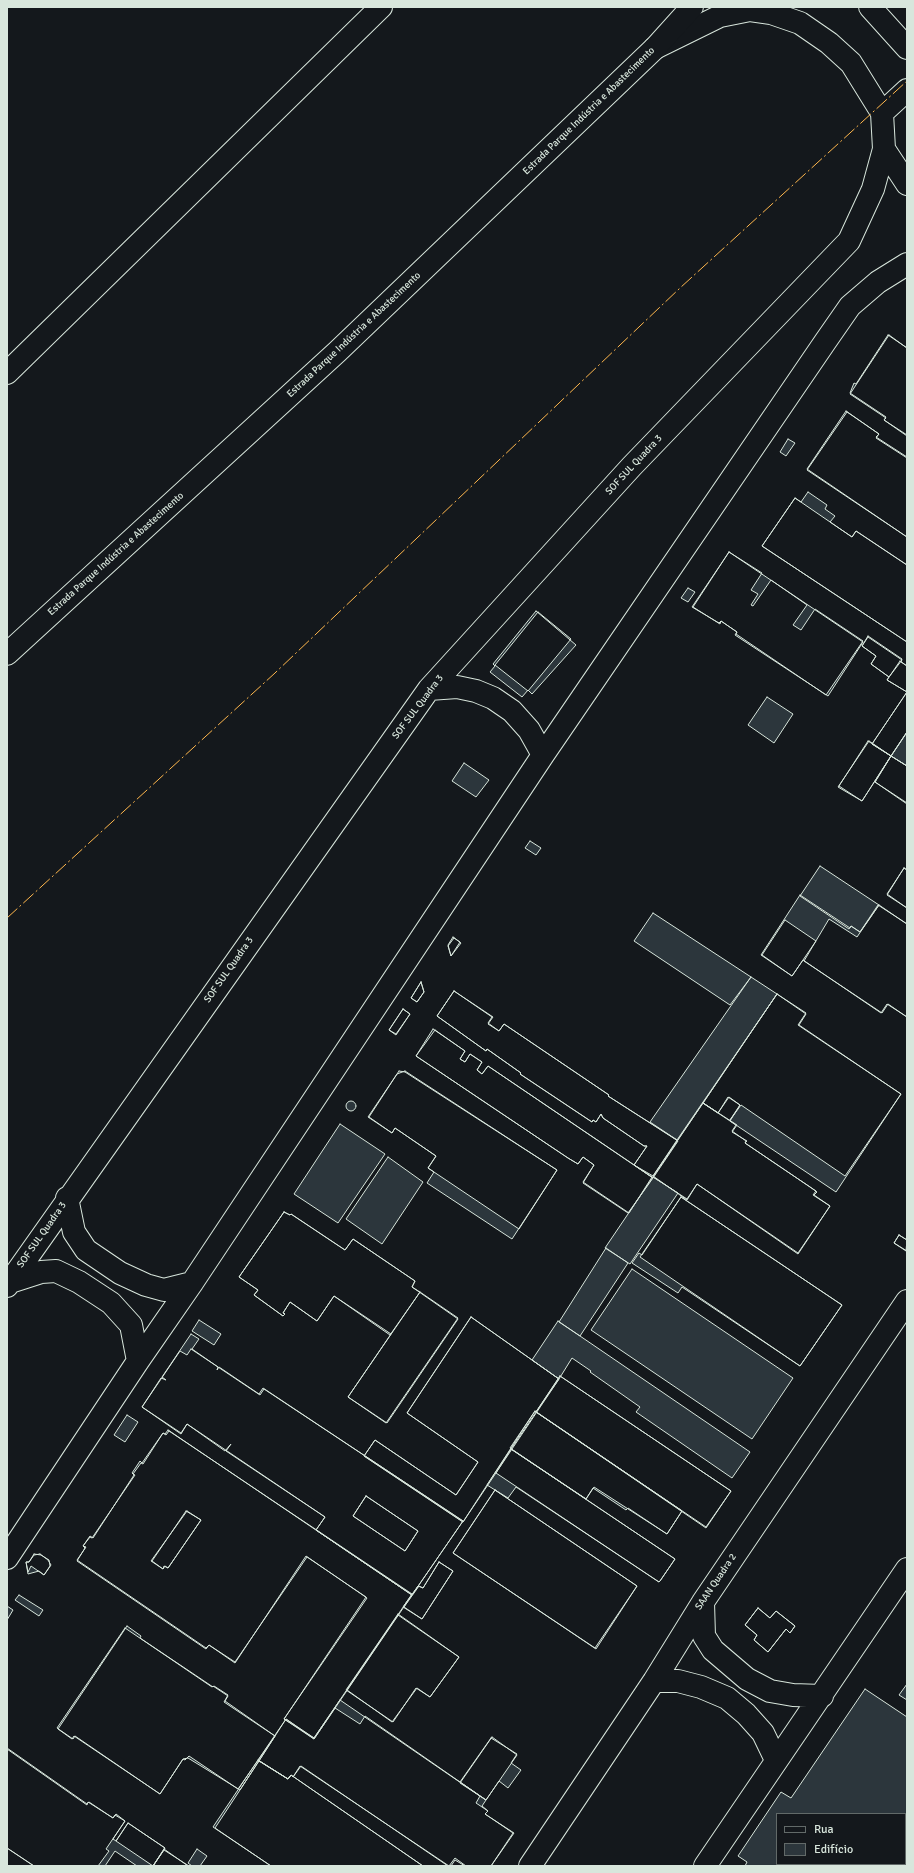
<!DOCTYPE html>
<meta charset="utf-8">
<style>
body{margin:0}
#map{position:relative;width:914px;height:1873px;overflow:hidden;background:#14181c;font-family:Signika,sans-serif}
canvas{display:block}
.frame{position:absolute;inset:0;border:8px solid #d8e6dc;pointer-events:none}
.legend{position:absolute;left:776px;top:1813px;width:130px;height:52px;box-sizing:border-box;background:#14181c;border:1px solid #626a69;margin:0;padding:5px 7px;list-style:none;font-size:12px;color:#d8e6dc}
.legend li{display:flex;align-items:center;gap:8px;height:20px}
.legend b{width:20px;border:1px solid #626a69}
</style>
<div id="map">
<canvas width="914" height="1873"></canvas>
<div class="frame"></div>
<ul class="legend">
<li><b style="height:5px;background:#14181c"></b>Rua</li>
<li><b style="height:11px;background:#2c363c"></b>Edifício</li>
</ul>
</div>
<script>
const ctx = document.querySelector('canvas').getContext('2d');
ctx.lineJoin = 'round';
function paint(path, color) {
  ctx.fillStyle = color;
  ctx.fill(path, 'evenodd');
}
function shape(rows) {
  const path = new Path2D();
  for (const r of rows) {
    if (r.length === 3) {
      path.moveTo(r[0] + r[2], r[1]);
      path.arc(r[0], r[1], r[2], 0, 2 * Math.PI);
      continue;
    }
    path.moveTo(r[0], r[1]);
    for (let i = 2; i < r.length; i += 2) path.lineTo(r[i], r[i + 1]);
  }
  return path;
}
function strokePath(path, color, width, dash) {
  ctx.strokeStyle = color;
  ctx.lineWidth = width;
  ctx.lineCap = dash ? 'butt' : 'round';
  ctx.setLineDash(dash || []);
  ctx.stroke(path);
}
function write(font, color, halo, rows, align = 'center') {
  ctx.font = font + ' Signika,sans-serif';
  ctx.lineWidth = 3;
  ctx.setLineDash([]);
  ctx.textBaseline = 'middle';
  ctx.strokeStyle = halo;
  ctx.fillStyle = color;
  for (const [text, x, y, turn = 0] of rows) {
    ctx.save();
    ctx.translate(x, y);
    ctx.rotate((+turn || 0) * Math.PI / 180);
    ctx.textAlign = isNaN(turn) ? turn : align;
    if (halo) ctx.strokeText(text, 0, 0);
    ctx.fillText(text, 0, 0);
    ctx.restore();
  }
}
const building = shape([
 [888,335,907,348,907,436,884,420,886,417,850,393,854,383,856,384,888,335],
 [889,335,907,348,907,435,884,420,886,418,850,394,889,335],
 [846,411,879,434,876,438,907,458,907,537,807,469,846,411],
 [847,412,879,434,876,437,907,457,907,537,807,470,847,412],
 [788,439,795,443,786,456,780,452,788,439],
 [808,492,827,505,825,509,835,516,830,522,852,537,856,531,907,565,907,642,762,546,795,498,801,502,808,492],
 [795,498,852,537,856,531,907,565,907,642,762,546,795,498],
 [729,552,863,642,828,696,735,635,737,632,721,621,720,624,693,607,729,552],
 [729,552,762,573,751,590,758,594,751,605,753,606,771,580,807,605,793,625,801,630,815,609,863,641,826,695,736,634,737,632,721,621,719,623,692,607,729,552],
 [688,588,695,592,688,602,681,598,688,588],
 [536,611,576,645,532,694,528,690,522,697,490,672,495,666,493,664,536,611],
 [538,612,571,639,528,691,495,665,538,612],
 [868,636,902,659,901,662,907,666,907,732,891,756,872,744,907,692,887,680,889,677,871,664,876,656,862,646,868,636],
 [868,637,902,660,889,677,871,664,876,656,862,646,868,637],
 [900,661,907,666,907,732,891,756,872,744,907,692,887,680,900,661],
 [767,697,793,714,774,743,748,725,767,697],
 [907,732,907,766,891,756,907,732],
 [868,741,891,756,862,801,839,786,868,741],
 [869,741,891,756,862,801,838,787,869,741],
 [891,756,907,766,907,803,875,782,891,756],
 [891,756,907,766,907,804,875,782,891,756],
 [464,763,489,780,476,797,452,781,464,763],
 [530,841,541,848,536,855,525,848,530,841],
 [820,866,879,905,860,932,851,926,849,929,800,896,820,866],
 [904,868,907,870,907,908,887,894,904,868],
 [904,868,907,870,907,908,887,895,904,868],
 [800,895,850,928,851,926,860,932,878,905,907,924,907,1017,887,1004,881,1013,803,960,792,976,761,955,800,895],
 [879,905,907,924,907,1017,888,1004,882,1013,804,961,829,919,857,937,879,905],
 [653,913,751,977,730,1005,634,941,653,913],
 [785,920,816,941,792,976,762,955,785,920],
 [453,937,461,943,451,956,448,945,453,937],
 [454,938,460,942,451,956,448,946,454,938],
 [751,977,777,994,677,1140,650,1122,751,977],
 [421,982,424,992,417,1002,411,998,421,982],
 [421,982,424,992,417,1002,411,998,421,982],
 [454,991,492,1017,488,1023,499,1031,504,1024,609,1095,608,1096,678,1141,653,1178,634,1165,647,1146,644,1146,603,1118,601,1114,596,1122,593,1120,592,1122,520,1074,521,1073,487,1049,486,1051,437,1016,454,991],
 [454,991,493,1017,488,1024,499,1031,504,1024,609,1095,608,1096,677,1140,653,1176,634,1165,647,1146,644,1146,603,1118,601,1114,596,1122,593,1120,592,1122,520,1074,521,1073,487,1049,486,1051,437,1016,454,991],
 [777,994,806,1013,798,1025,901,1094,836,1192,730,1121,740,1105,729,1097,718,1113,703,1103,777,994],
 [777,994,806,1014,799,1025,901,1094,845,1176,741,1105,730,1120,740,1105,728,1097,718,1113,703,1103,777,994],
 [403,1009,410,1014,396,1034,389,1030,403,1009],
 [403,1009,410,1014,396,1035,389,1030,403,1009],
 [433,1029,465,1051,460,1059,465,1062,470,1054,482,1062,477,1070,482,1074,488,1066,652,1177,629,1213,583,1182,594,1165,583,1157,578,1164,568,1158,416,1056,433,1029],
 [435,1030,465,1051,460,1059,465,1062,470,1054,482,1062,477,1070,482,1074,488,1066,653,1178,628,1213,583,1183,594,1165,583,1157,578,1164,568,1158,416,1056,435,1030],
 [399,1071,405,1072,557,1170,519,1229,428,1168,436,1156,395,1128,392,1133,368,1117,399,1071],
 [405,1071,557,1170,512,1239,427,1183,434,1172,428,1168,436,1156,395,1128,392,1133,369,1117,397,1074,405,1071],
 [351,1106,5],
 [703,1103,736,1125,732,1131,746,1141,745,1143,816,1191,813,1195,830,1206,798,1253,697,1184,687,1199,653,1177,703,1103],
 [703,1103,737,1125,732,1132,747,1141,745,1143,810,1187,817,1192,814,1195,830,1206,798,1254,697,1184,687,1200,653,1176,703,1103],
 [340,1124,385,1154,338,1223,294,1194,340,1124],
 [388,1157,423,1182,382,1244,346,1219,388,1157],
 [653,1177,678,1193,630,1264,605,1248,653,1177],
 [681,1197,842,1305,800,1366,640,1257,681,1197],
 [681,1197,842,1305,800,1366,682,1287,678,1293,632,1263,639,1253,642,1255,681,1197],
 [284,1212,290,1215,291,1214,345,1250,353,1239,415,1281,412,1287,458,1319,387,1423,348,1397,391,1334,334,1296,317,1321,290,1302,283,1313,285,1314,283,1316,254,1295,258,1290,239,1277,284,1212],
 [284,1212,290,1215,291,1214,345,1250,353,1239,415,1281,412,1287,420,1292,390,1335,334,1296,317,1321,290,1302,283,1313,285,1314,283,1316,254,1295,258,1290,239,1277,284,1212],
 [899,1235,907,1240,907,1251,894,1243,899,1235],
 [899,1235,907,1240,906,1251,894,1243,899,1235],
 [606,1248,628,1263,580,1336,559,1322,606,1248],
 [632,1269,793,1378,752,1439,591,1330,632,1269],
 [420,1292,458,1318,386,1423,348,1397,420,1292],
 [471,1317,559,1379,463,1522,364,1456,375,1440,456,1495,478,1462,407,1413,471,1317],
 [471,1317,559,1379,536,1412,535,1411,463,1522,364,1456,375,1440,456,1495,478,1462,407,1413,471,1317],
 [199,1320,221,1334,214,1345,192,1331,199,1320],
 [558,1321,750,1452,732,1478,636,1412,640,1407,590,1372,591,1371,572,1358,559,1379,532,1360,558,1321],
 [191,1334,199,1339,192,1349,218,1367,217,1370,219,1367,259,1394,263,1388,463,1521,412,1595,316,1530,325,1517,226,1451,231,1444,225,1451,187,1424,181,1434,142,1407,161,1378,166,1380,162,1377,191,1334],
 [366,1496,418,1531,405,1551,353,1516,366,1496],
 [191,1349,260,1395,264,1389,463,1521,412,1595,316,1530,325,1517,187,1424,181,1433,142,1407,180,1351,187,1355,191,1349],
 [366,1496,418,1531,405,1551,353,1516,366,1496],
 [560,1376,731,1491,706,1528,536,1412,560,1376],
 [560,1376,731,1491,706,1527,536,1412,560,1376],
 [535,1411,682,1511,667,1534,594,1487,586,1499,510,1448,535,1411],
 [536,1412,682,1511,667,1534,628,1508,626,1510,593,1488,586,1499,511,1449,536,1412],
 [127,1415,138,1422,125,1442,114,1435,127,1415],
 [168,1430,412,1595,314,1739,284,1719,367,1598,306,1556,235,1663,209,1645,206,1649,77,1561,85,1548,83,1546,90,1536,93,1538,134,1475,132,1473,140,1461,142,1463,163,1433,165,1434,168,1430],
 [187,1511,201,1520,168,1568,164,1566,163,1569,151,1561,187,1511],
 [169,1431,412,1594,314,1738,284,1719,366,1597,307,1557,235,1662,209,1645,206,1648,77,1560,86,1547,83,1546,90,1537,92,1538,135,1475,133,1474,141,1463,143,1464,163,1433,166,1435,169,1431],
 [186,1511,201,1520,168,1568,165,1566,163,1569,152,1561,186,1511],
 [511,1449,675,1559,660,1581,659,1582,516,1487,508,1498,487,1485,511,1449],
 [511,1449,675,1559,660,1581,659,1582,496,1473,511,1449],
 [495,1490,637,1586,595,1648,453,1553,495,1490],
 [495,1490,637,1586,596,1649,453,1553,495,1490],
 [34,1554,41,1555,49,1560,50,1566,44,1575,31,1566,28,1572,26,1562,29,1562,34,1554],
 [40,1554,48,1560,51,1565,44,1575,39,1571,28,1574,26,1562,29,1562,34,1555,40,1554],
 [439,1562,453,1571,422,1619,403,1607,418,1586,423,1588,439,1562],
 [439,1562,453,1571,422,1619,404,1607,419,1586,423,1588,439,1562],
 [19,1595,43,1610,39,1616,15,1600,19,1595],
 [7,1606,13,1610,7,1620,7,1606],
 [758,1608,770,1618,776,1611,795,1626,790,1633,786,1629,768,1652,754,1640,757,1635,745,1625,758,1608],
 [758,1608,770,1618,776,1611,795,1626,790,1633,786,1629,768,1652,754,1640,757,1635,745,1625,758,1608],
 [398,1614,459,1657,430,1697,416,1688,393,1722,346,1690,398,1614],
 [398,1615,459,1657,430,1697,417,1688,392,1722,347,1690,398,1615],
 [127,1626,141,1636,140,1638,213,1687,214,1686,228,1695,224,1702,275,1736,238,1789,189,1756,185,1760,183,1759,160,1794,74,1736,72,1739,58,1729,127,1626],
 [125,1628,212,1687,213,1686,228,1696,225,1701,275,1736,240,1790,188,1758,183,1759,160,1794,75,1736,73,1739,57,1728,125,1628],
 [907,1684,907,1700,899,1695,907,1684],
 [865,1689,907,1717,907,1866,745,1866,747,1862,738,1856,781,1792,791,1798,865,1689],
 [777,1814,905,1814,905,1864,777,1864,777,1814],
 [340,1700,480,1796,476,1803,488,1811,485,1814,513,1833,491,1866,466,1866,455,1858,449,1866,300,1766,293,1777,291,1775,288,1779,258,1760,286,1719,314,1738,340,1700],
 [335,1708,360,1724,365,1716,486,1800,482,1806,488,1811,485,1814,514,1833,491,1866,465,1866,455,1860,451,1866,448,1866,301,1766,293,1777,291,1775,288,1779,259,1761,286,1719,314,1739,335,1708],
 [492,1737,517,1755,486,1800,460,1783,492,1737],
 [491,1738,517,1754,511,1763,521,1770,508,1788,499,1781,486,1800,460,1782,491,1738],
 [7,1748,87,1804,89,1802,113,1818,116,1814,125,1821,106,1849,109,1851,98,1866,34,1866,7,1848,7,1748],
 [7,1749,87,1805,88,1802,113,1818,115,1815,125,1821,113,1839,116,1841,128,1823,165,1848,153,1866,137,1866,115,1851,105,1866,34,1866,7,1848,7,1749],
 [258,1760,288,1779,291,1775,423,1866,271,1866,213,1827,258,1760],
 [259,1761,288,1779,291,1775,423,1866,271,1866,215,1828,259,1761],
 [128,1823,165,1848,153,1866,116,1841,128,1823],
 [164,1849,188,1866,153,1866,164,1849],
 [197,1849,207,1856,200,1866,192,1866,188,1863,197,1849],
 [164,1850,189,1866,153,1866,164,1850]
]);
paint(building, '#2c363c');
strokePath(building, '#d8e6dc', 1);
const street = shape([
 [870,7,907,48],
 [655,48,720,16,750,10,771,13,800,23,829,43,851,63,882,113,884,149,907,184],
 [882,113,907,90],
 [429,689,457,687,476,691,493,698,512,711,529,730,543,755],
 [67,1198,74,1232,86,1250,120,1273,146,1285,164,1290,192,1283],
 [10,1282,41,1272,56,1271,79,1282,111,1303,131,1325,138,1361],
 [7,1286,429,689,632,466,849,241,873,189,884,149],
 [7,1558,138,1361,192,1283,543,755,825,342,850,306,878,282,907,264],
 [703,1602,704,1636,713,1650,747,1679,770,1691,793,1695,822,1696],
 [654,1681,678,1681,701,1687,727,1698,746,1714,763,1733,776,1760],
 [530,1866,654,1681,703,1602,907,1301],
 [705,1866,907,1569]
]);
const highway = shape([
 [7,373,381,7],
 [7,654,337,352,655,48,692,7]
]);
strokePath(street, '#d8e6dc', 24);
strokePath(highway, '#d8e6dc', 24);
strokePath(street, '#14181c', 22);
strokePath(highway, '#14181c', 22);
strokePath(shape([
 [7,918,275,673,680,288,907,81]
]), '#ffb74d', 1, [14, 3, 2, 3]);
write('10px', '#d8e6dc', '#14181c', [
 ["Estrada Parque Indústria e Abastecimento",589,111,-44],
 ["Estrada Parque Indústria e Abastecimento",354,335,-43],
 ["SOF SUL Quadra 3",634,465,-47],
 ["Estrada Parque Indústria e Abastecimento",116,554,-42],
 ["SOF SUL Quadra 3",418,707,-53],
 ["SOF SUL Quadra 3",229,970,-55],
 ["SOF SUL Quadra 3",42,1235,-55],
 ["SAAN Quadra 2",716,1582,-56]
]);
</script>
